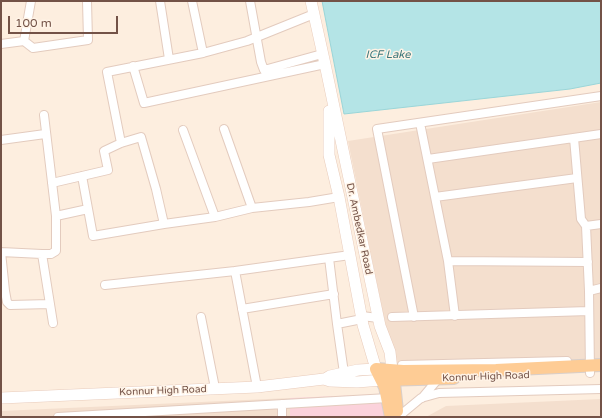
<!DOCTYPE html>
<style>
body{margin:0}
#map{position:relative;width:602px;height:418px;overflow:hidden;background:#fdeedf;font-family:"Varela Round",sans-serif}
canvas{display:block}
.frame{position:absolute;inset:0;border:2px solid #735247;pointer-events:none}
.scale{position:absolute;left:8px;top:16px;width:110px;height:18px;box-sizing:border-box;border:2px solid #735247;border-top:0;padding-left:5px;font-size:12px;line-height:14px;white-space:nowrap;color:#735247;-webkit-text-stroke:3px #fff3e6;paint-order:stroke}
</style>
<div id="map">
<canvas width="602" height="418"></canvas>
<div class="frame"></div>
<div class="scale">100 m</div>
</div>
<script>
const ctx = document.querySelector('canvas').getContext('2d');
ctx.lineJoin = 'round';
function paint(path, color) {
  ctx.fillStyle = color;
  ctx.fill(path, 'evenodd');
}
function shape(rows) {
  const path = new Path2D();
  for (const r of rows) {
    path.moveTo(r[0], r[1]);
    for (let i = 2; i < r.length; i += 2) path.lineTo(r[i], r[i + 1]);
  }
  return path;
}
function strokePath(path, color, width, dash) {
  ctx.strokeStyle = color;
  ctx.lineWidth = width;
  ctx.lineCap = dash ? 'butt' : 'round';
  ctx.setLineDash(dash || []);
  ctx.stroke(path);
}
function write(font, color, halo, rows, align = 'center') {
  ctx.font = font + ' "Varela Round",sans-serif';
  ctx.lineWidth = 3;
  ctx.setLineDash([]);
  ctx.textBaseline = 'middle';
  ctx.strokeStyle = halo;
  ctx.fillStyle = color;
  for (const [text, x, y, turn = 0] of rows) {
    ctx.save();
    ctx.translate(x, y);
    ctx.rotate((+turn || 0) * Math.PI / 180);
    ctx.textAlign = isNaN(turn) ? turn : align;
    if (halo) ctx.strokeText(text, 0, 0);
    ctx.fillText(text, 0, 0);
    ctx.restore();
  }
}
paint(shape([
 [601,102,601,365,395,372,348,141],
 [290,398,290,417,1,417,1,411],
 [601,399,601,417,426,417,446,406]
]), '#f4dfce');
paint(shape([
 [385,394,388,417,290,417,290,398]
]), '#fbd2db');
const water = shape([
 [322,1,601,1,601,83,570,89,344,114,322,1]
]);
paint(water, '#b4e4e6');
strokePath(water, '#9ad5d8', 1);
const minor = shape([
 [160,1,169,59],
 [192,1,203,53],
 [250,1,261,62,264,70,322,54],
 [24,41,33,48,88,40,87,1],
 [1,44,24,41,31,1],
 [133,66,144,103,325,64],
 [420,123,448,261,455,316],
 [224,129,252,208],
 [183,130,215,217],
 [574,138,581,219,586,226,589,291,590,373],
 [1,140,45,134],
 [121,143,107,72,203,53,247,41,314,14],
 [428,159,601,134],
 [82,176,93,236,164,224],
 [52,183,108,170,104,151,121,143,141,137,156,189,164,224,215,217,252,208,309,202,339,197],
 [435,197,577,178],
 [56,216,88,209],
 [586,226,601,224],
 [1,252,42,254,51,254,56,251,56,216,44,115],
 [1,252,5,291,7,302,10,305,50,304],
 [42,254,53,323],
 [329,258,337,324,344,373],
 [448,261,588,262],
 [235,271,257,387],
 [105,285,235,271,350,255],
 [589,291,601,288],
 [242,309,334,294],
 [362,316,378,318],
 [201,317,215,388],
 [392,317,589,311],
 [414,317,377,129,601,96],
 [337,324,362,319],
 [402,365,567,361],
 [422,398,438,379],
 [282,404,282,417],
 [58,417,388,398],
 [398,417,421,398,439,393,601,389]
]);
const secondary = shape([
 [311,1,325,64,380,326,390,352,392,370],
 [325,379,330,376,358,370,376,369,363,325,339,197,329,155,329,111],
 [1,398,257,387,324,379,330,381,357,382,382,380]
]);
const primary = shape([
 [393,373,397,411],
 [382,380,454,378],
 [391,417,385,387,376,369,403,371,496,370,601,365]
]);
strokePath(minor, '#e3cbbe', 10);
strokePath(secondary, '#e8cbbb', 12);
strokePath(primary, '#d8cfcb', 14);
strokePath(minor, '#fff', 8);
strokePath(secondary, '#fff', 11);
strokePath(primary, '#fecc95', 12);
write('10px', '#735247', '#fff3e6', [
 ["Dr. Ambedkar Road",359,229,78],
 ["Konnur High Road",486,377,-2],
 ["Konnur High Road",163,391,-2]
]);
write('italic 11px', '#3a767a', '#fff3e6', [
 ["ICF Lake",388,55]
]);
</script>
